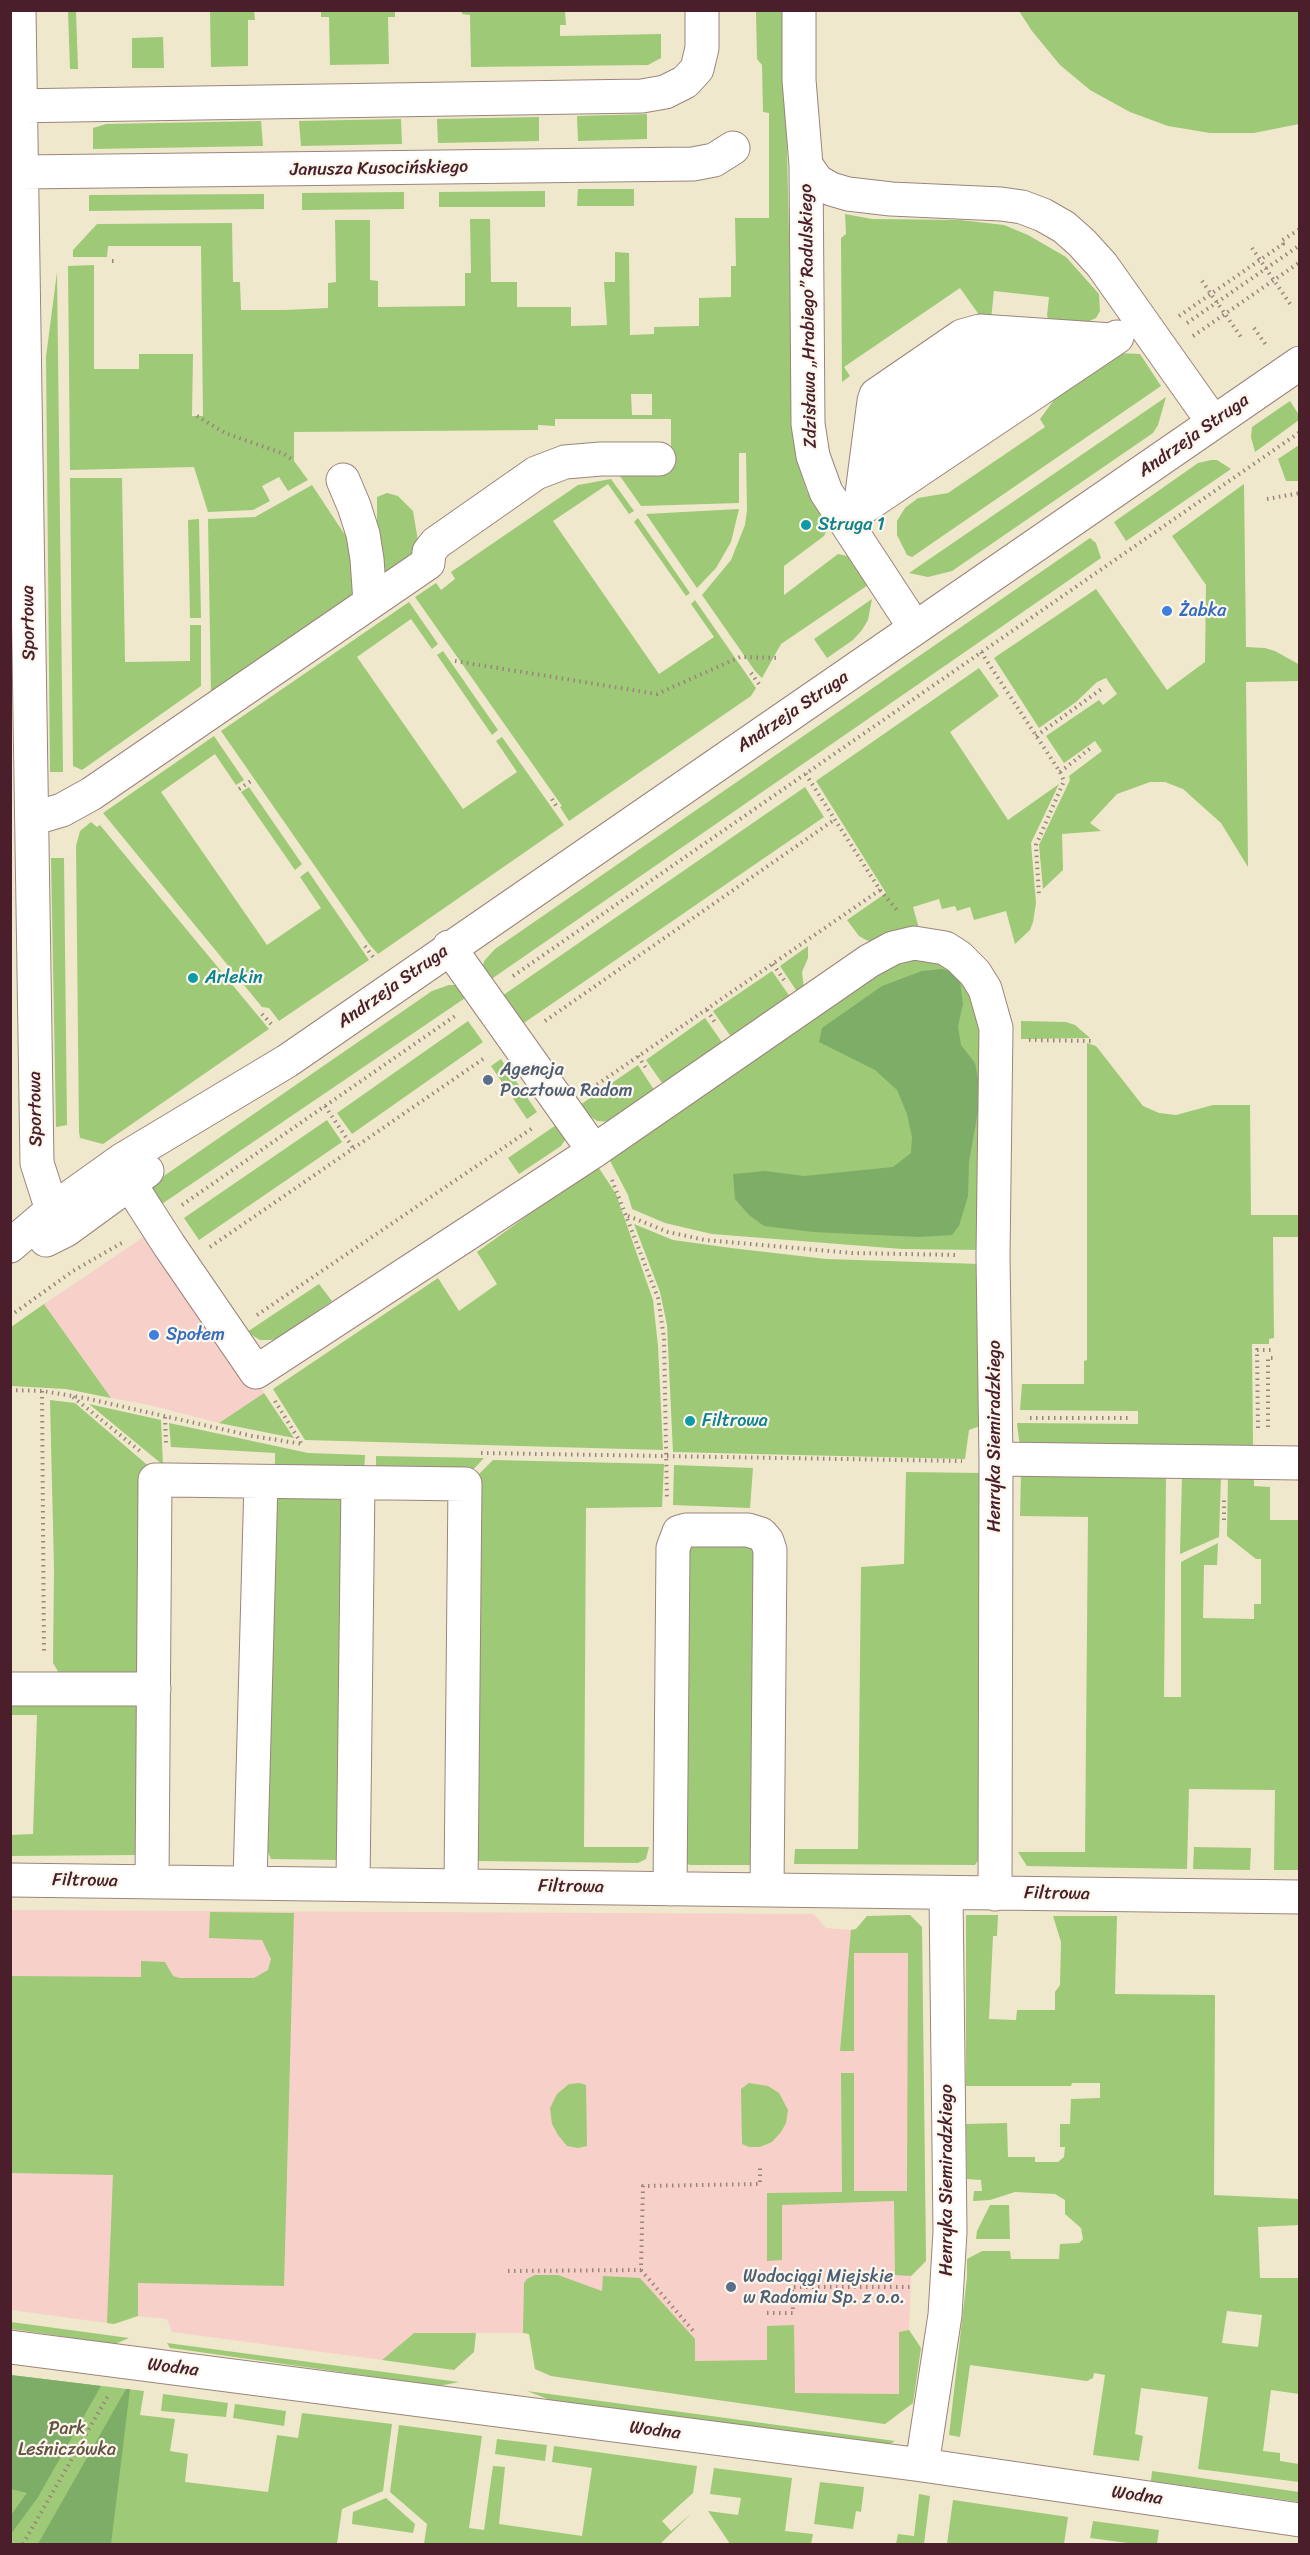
<!DOCTYPE html>
<meta charset="utf-8">
<style>
body{margin:0}
#map{position:relative;width:1310px;height:2555px;overflow:hidden;background:#efe8cd;font-family:Sriracha,sans-serif}
canvas{display:block}
.frame{position:absolute;inset:0;border:12px solid #4a1f2b;pointer-events:none}
</style>
<div id="map">
<canvas width="1310" height="2555"></canvas>
<div class="frame"></div>
</div>
<script>
const ctx = document.querySelector('canvas').getContext('2d');
ctx.lineJoin = 'round';
function paint(path, color) {
  ctx.fillStyle = color;
  ctx.fill(path, 'evenodd');
}
function shape(rows) {
  const path = new Path2D();
  for (const r of rows) {
    path.moveTo(r[0], r[1]);
    for (let i = 2; i < r.length; i += 2) path.lineTo(r[i], r[i + 1]);
  }
  return path;
}
function strokePath(path, color, width, dash) {
  ctx.strokeStyle = color;
  ctx.lineWidth = width;
  ctx.lineCap = dash ? 'butt' : 'round';
  ctx.setLineDash(dash || []);
  ctx.stroke(path);
}
function write(font, color, halo, rows, align = 'center') {
  ctx.font = font + ' Sriracha,sans-serif';
  ctx.lineWidth = 4.5;
  ctx.setLineDash([]);
  ctx.textBaseline = 'middle';
  ctx.strokeStyle = halo;
  ctx.fillStyle = color;
  for (const [text, x, y, turn = 0] of rows) {
    ctx.save();
    ctx.translate(x, y);
    ctx.rotate((+turn || 0) * Math.PI / 180);
    ctx.textAlign = isNaN(turn) ? turn : align;
    if (halo) ctx.strokeText(text, 0, 0);
    ctx.fillText(text, 0, 0);
    ctx.restore();
  }
}
paint(shape([
 [151,1232,264,1393,219,1423,149,1405,111,1398,44,1304],
 [11,1910,814,1914,826,1928,851,1930,856,1929,867,1916,910,1915,922,1927,926,2261,911,2276,909,2330,921,2348,913,2403,885,2424,551,2376,535,2369,529,2333,414,2333,382,2360,172,2332,167,2319,134,2316,114,2324,11,2310]
]), '#f7d1c9');
paint(shape([
 [68,11,76,11,78,69,70,69],
 [210,11,254,11,255,20,248,20,248,66,211,67],
 [321,11,395,11,395,17,388,17,389,64,330,65,329,17,321,17],
 [462,11,565,11,566,25,560,25,560,36,661,34,661,58,648,65,471,67,470,15,462,14],
 [756,11,784,11,792,372,797,460,807,492,827,525,827,530,824,536,784,566,784,595,838,554,847,556,868,585,781,644,762,678,755,671,702,595,731,560,745,525,747,510,746,453,739,453,739,503,641,506,615,469,671,469,671,419,555,419,555,426,538,425,538,430,294,432,294,461,308,480,288,491,279,477,262,486,270,501,253,510,208,512,194,467,70,470,68,266,94,265,94,369,139,369,139,354,193,354,192,416,203,416,201,246,108,246,107,257,73,257,73,250,97,224,232,223,233,282,240,282,241,310,284,310,328,308,328,283,336,282,335,220,370,220,370,280,378,281,378,307,465,306,465,273,471,273,470,219,490,219,491,282,517,282,517,307,571,307,571,326,607,325,604,282,615,282,615,252,629,253,630,335,654,334,654,327,699,326,699,298,731,297,731,266,736,266,735,218,769,218,769,113,763,112,762,65,757,59],
 [631,394,652,394,652,415,632,415],
 [1019,11,1299,11,1299,124,1254,133,1210,133,1168,126,1130,112,1090,90,1060,65,1032,31],
 [163,37,164,68,132,68,132,38],
 [647,114,647,139,578,141,577,116],
 [539,117,539,141,438,143,437,119],
 [401,119,402,144,301,146,299,121],
 [261,121,263,146,93,149,93,128,106,124],
 [578,189,634,189,634,206,577,206],
 [545,191,545,207,439,207,439,192],
 [404,192,404,209,302,210,302,193],
 [264,194,264,209,89,211,89,195],
 [845,214,872,219,960,220,1004,225,1028,235,1066,257,1099,294,1100,311,1096,318,1085,323,1050,321,1047,316,1049,297,994,291,991,319,982,319,960,288,844,367,850,376,842,382,841,238,846,234],
 [57,272,63,772,50,772,46,357],
 [1118,353,1140,354,1161,386,912,557,907,555,897,535,897,521,905,508,918,498,948,493,1045,427,1040,419,1067,382],
 [1166,397,1158,425,1153,433,952,571,928,577,909,573],
 [1290,401,1299,415,1299,420,1255,452,1251,437,1252,427],
 [1299,445,1299,481,1286,481,1278,459],
 [1211,460,1217,460,1231,469,1126,541,1114,522,1198,463],
 [70,478,122,478,125,662,190,661,190,625,201,625,201,686,82,770,73,766],
 [611,479,634,511,629,514,608,484,553,521,659,674,714,637,691,604,695,600,756,688,751,696,569,821,560,807,562,806,415,597,436,583,441,590,455,579,451,572,578,485],
 [1244,484,1246,647,1265,648,1275,651,1300,665,1299,681,1246,682,1248,867,1221,823,1183,789,1165,782,1150,782,1117,794,1090,823,1101,831,1062,834,1063,870,1043,889,1039,845,1070,780,1069,776,1102,751,1095,741,1064,763,1046,736,1099,700,1103,705,1117,694,1106,678,1097,682,1076,702,1039,728,994,658,1096,589,1167,690,1205,662,1206,585,1172,536],
 [312,485,347,538,360,592,211,694,208,519,255,517],
 [387,493,398,496,413,511,418,541,413,556,377,580,377,497],
 [739,509,731,542,716,568,697,588,646,514],
 [638,518,690,593,686,596,634,522],
 [199,519,201,618,190,618,188,520],
 [1090,538,1096,543,1101,558,490,980,482,971,484,961,495,949],
 [872,599,868,620,862,630,853,640,827,658,814,639],
 [409,602,438,644,432,649,411,619,357,657,463,809,517,772,496,741,502,737,564,825,378,954,369,944,221,731],
 [443,651,498,730,492,735,437,655],
 [979,668,999,696,950,732,1008,820,1059,784,1031,843,1036,903,1033,922,1030,930,1015,944,1006,911,974,920,970,907,957,911,955,906,942,909,939,899,913,907,920,932,875,943,866,940,859,936,847,920,886,893,816,781],
 [214,736,244,780,236,785,215,754,161,792,267,945,321,908,300,877,308,871,369,960,279,1021,269,1008,262,1007,103,813],
 [249,787,302,864,295,870,241,792],
 [805,787,824,817,518,1027,499,998],
 [91,822,97,827,100,825,269,1029,103,1144,80,1138,79,1132,76,846,80,831],
 [51,858,64,858,67,1125,56,1127],
 [808,946,808,958,802,972,804,989,800,996,780,966],
 [932,953,979,1000,984,1250,902,1249,712,1234,665,1223,632,1209,628,1195,608,1157,884,965],
 [772,971,793,1001,734,1041,713,1011],
 [449,985,457,985,471,994,156,1208,152,1199,152,1187,158,1180,432,991],
 [705,1018,726,1048,667,1090,646,1060],
 [468,1021,483,1042,352,1134,337,1113],
 [1021,1021,1066,1022,1075,1025,1090,1038,1021,1039],
 [1087,1043,1096,1046,1143,1106,1159,1113,1176,1115,1213,1105,1250,1105,1251,1215,1300,1215,1299,1237,1273,1237,1274,1338,1269,1339,1269,1344,1252,1344,1253,1445,1021,1446,1019,1440,1017,1423,1138,1424,1138,1411,1020,1410,1022,1384,1084,1384,1084,1361,1087,1360],
 [501,1059,537,1112,527,1119,491,1066],
 [638,1065,658,1096,612,1122,597,1121,577,1107],
 [327,1120,342,1142,199,1240,184,1218],
 [559,1123,565,1133,565,1140,561,1146,519,1174,508,1158],
 [597,1165,616,1194,653,1300,658,1346,663,1450,305,1440,273,1389,438,1278,459,1311,497,1284,477,1252],
 [634,1224,673,1240,731,1248,826,1259,980,1264,980,1426,969,1430,965,1459,673,1452,667,1325,660,1292],
 [319,1284,332,1301,280,1337,272,1340,260,1340,247,1332],
 [44,1304,111,1398,66,1389,11,1386,11,1327],
 [264,1393,294,1438,219,1423],
 [50,1400,75,1403,152,1469,144,1678,59,1673,53,1663,54,1569],
 [89,1404,161,1420,163,1465],
 [169,1423,308,1453,365,1455,364,1473,275,1474,275,1453,171,1447],
 [376,1456,484,1458,470,1473,376,1474],
 [493,1460,664,1464,662,1507,586,1508,584,1847,649,1847,646,1859,638,1863,478,1861,476,1477],
 [674,1465,753,1468,750,1508,673,1505],
 [906,1472,980,1473,982,1854,975,1865,794,1864,795,1849,858,1849,861,1567,904,1564],
 [1021,1476,1166,1476,1164,1697,1181,1697,1181,1562,1218,1543,1217,1565,1204,1565,1203,1618,1254,1619,1254,1604,1261,1604,1261,1559,1256,1559,1227,1536,1228,1476,1254,1476,1254,1486,1270,1487,1270,1520,1299,1520,1299,1870,1274,1870,1275,1790,1189,1789,1187,1869,1027,1866,1018,1852,1085,1852,1088,1517,1020,1516],
 [1182,1476,1221,1476,1219,1537,1180,1554],
 [338,1493,342,1502,338,1860,271,1859,267,1850,277,1497],
 [733,1536,758,1552,754,1865,689,1865,685,1860,688,1548,697,1540],
 [141,1699,138,1855,11,1856,10,1835,33,1834,37,1715,11,1715,11,1700],
 [1194,1847,1251,1848,1250,1870,1193,1869],
 [210,1912,294,1913,284,2286,138,2283,138,2316,114,2324,107,2323,113,2175,11,2173,11,1976,141,1977,141,1961,165,1962,173,1976,180,1978,254,1978,268,1970,271,1959,262,1940,209,1938],
 [910,1915,922,1927,926,2261,911,2276,895,2275,894,2201,782,2205,782,2260,767,2261,767,2193,842,2192,841,2073,854,2073,854,2191,907,2191,908,1953,854,1953,854,2051,840,2051,851,1930,856,1929,867,1916],
 [966,1915,998,1915,997,1936,993,1936,989,2019,1016,2020,1017,2010,1055,2010,1055,1992,1060,1985,1061,1942,1053,1916,1117,1916,1115,1994,1215,1995,1214,2195,1299,2199,1299,2225,1258,2227,1260,2278,1299,2278,1299,2394,1271,2390,1263,2451,1280,2453,1280,2461,1299,2464,1299,2482,1198,2469,1208,2397,1141,2388,1135,2434,1143,2436,1139,2461,1093,2455,1105,2375,1094,2373,1093,2378,1087,2381,970,2365,960,2437,949,2435,967,2277,967,2259,982,2251,1010,2251,1011,2259,1059,2259,1060,2244,1079,2243,1083,2239,1081,2228,1065,2214,1065,2200,1055,2194,1015,2192,990,2200,973,2201,974,2191,982,2191,981,2180,967,2179,966,2124,1007,2123,1008,2157,1035,2157,1035,2162,1058,2162,1064,2157,1065,2147,1060,2147,1060,2124,1070,2124,1071,2099,1100,2098,1100,2083,1072,2083,1071,2086,966,2086],
 [1227,2311,1262,2315,1258,2347,1222,2343],
 [580,2083,586,2085,587,2146,578,2148,567,2146,558,2135,552,2124,550,2108,557,2094,569,2084],
 [749,2083,768,2086,779,2093,788,2110,786,2123,781,2132,772,2142,760,2147,749,2147,742,2144,741,2089],
 [990,2205,1009,2205,1010,2239,976,2239,977,2231],
 [535,2275,558,2275,602,2291,603,2276,640,2278,695,2339,695,2361,767,2360,767,2326,794,2325,795,2393,899,2394,899,2332,909,2330,921,2348,913,2403,885,2424,551,2376,535,2369,529,2334,523,2333,524,2283,527,2279],
 [11,2322,129,2338,115,2344,11,2329],
 [414,2333,476,2333,474,2352,454,2370,382,2360],
 [167,2343,459,2382,439,2386,178,2349,170,2348],
 [10,2375,144,2391,140,2415,175,2419,170,2451,188,2454,185,2482,268,2492,277,2435,298,2438,302,2413,392,2424,383,2491,342,2509,337,2544,11,2544],
 [527,2391,895,2441,888,2445,558,2403],
 [163,2394,228,2403,226,2417,161,2411],
 [235,2404,286,2411,284,2426,233,2418],
 [399,2425,482,2436,469,2528,484,2530,493,2466,505,2467,499,2524,582,2536,592,2468,552,2462,554,2446,697,2466,693,2493,662,2521,671,2531,692,2513,660,2544,424,2544,427,2524,390,2492],
 [497,2439,547,2445,545,2461,495,2454],
 [714,2468,792,2478,785,2531,813,2534,811,2544,730,2544,708,2511,738,2515,741,2498,710,2494],
 [1152,2471,1299,2492,1299,2502,1151,2481],
 [820,2482,864,2487,861,2512,856,2511,853,2529,814,2524],
 [919,2494,930,2496,924,2544,896,2544,898,2534,914,2536],
 [386,2498,415,2524,413,2533,352,2524,353,2512],
 [953,2500,1068,2517,1064,2544,947,2544],
 [1093,2521,1159,2530,1157,2544,1135,2544,1090,2538]
]), '#9ec976');
paint(shape([
 [942,969,959,974,963,1004,958,1026,961,1045,975,1063,981,1094,969,1162,968,1196,959,1226,952,1235,919,1237,813,1232,764,1226,749,1215,735,1199,733,1174,765,1171,804,1176,893,1167,911,1153,912,1137,907,1114,897,1090,875,1070,819,1042,822,1028,882,986,922,971],
 [11,2375,101,2386,38,2497,11,2534,11,2515,27,2493,11,2489],
 [126,2389,130,2389,111,2544,38,2544]
]), '#7ead67');
const minor = shape([
 [19,10,37,1163,52,1210,66,1230],
 [799,10,799,80,806,165,808,424,813,456,826,492,915,628],
 [10,106,642,96,665,92,685,82,697,69,702,48,702,10],
 [806,165,817,181,831,189,848,194,891,199,1001,204,1022,207,1043,215,1064,227,1082,243,1102,265,1213,422],
 [22,172,693,164,714,160,733,148],
 [870,433,1016,334],
 [865,470,1066,337],
 [343,480,354,506,363,534,367,559,370,602],
 [860,509,874,401,876,395,962,336,980,331,1112,340],
 [849,517,1117,337],
 [32,819,62,810,91,794,428,563,429,552,436,543,536,473,565,462,601,459,659,459],
 [449,947,594,1151],
 [117,1164,169,1245,256,1372,594,1151,869,961,893,948,914,943,945,948,959,957,975,973,985,989,996,1028,993,1256,996,1459,995,1894],
 [46,1240,66,1230,147,1171],
 [10,1246,52,1210,122,1160,287,1061,1300,363],
 [996,1459,1300,1463],
 [10,1689,154,1689],
 [10,1880,1300,1897],
 [152,1881,155,1480,168,1480,465,1484,461,1885],
 [250,1882,261,1482],
 [353,1884,358,1483],
 [670,1889,673,1548,679,1532,686,1530,748,1530,761,1534,767,1541,770,1550,767,1890],
 [10,2347,922,2465,1300,2520],
 [922,2465,945,2315,950,2232,946,1893]
]);
strokePath(minor, '#9c847c', 35);
strokePath(shape([
 [1252,248,1290,304],
 [112,261,116,261],
 [1202,281,1241,337],
 [1179,316,1283,244,1281,241,1300,229],
 [1187,323,1300,245],
 [1254,328,1266,345],
 [1193,336,1300,262],
 [197,416,225,433,284,454,294,461],
 [1267,499,1300,493],
 [981,652,1060,772,1064,781,1036,845,1039,896],
 [455,661,657,694,740,657,780,658],
 [751,673,759,684],
 [1036,736,1103,688],
 [1060,772,1092,747],
 [239,789,251,781],
 [552,799,558,809],
 [880,890,897,910],
 [365,946,373,957],
 [773,964,784,980],
 [513,976,1300,432],
 [707,1010,716,1024],
 [262,1014,273,1026],
 [545,1021,834,820],
 [1029,1040,1091,1041],
 [638,1056,648,1071],
 [592,1088,880,890,805,773],
 [325,1106,353,1148],
 [612,1180,658,1298,664,1338,667,1499],
 [182,1205,455,1016],
 [628,1216,668,1232,705,1240,852,1253,958,1255],
 [210,1247,486,1057],
 [257,1315,534,1127],
 [10,1316,73,1271,125,1241],
 [10,1390,42,1391,85,1398,252,1436,303,1444],
 [42,1391,44,1655],
 [73,1397,140,1451],
 [275,1401,301,1443],
 [165,1417,166,1444],
 [1030,1418,1131,1418],
 [1268,1427,1268,1358,1274,1358],
 [1258,1428,1257,1350,1274,1350],
 [481,1453,962,1461],
 [1224,1520,1224,1496],
 [641,2270,695,2333],
 [508,2271,641,2270,643,2186,760,2184,760,2167],
 [767,2313,793,2313,792,2287,911,2287],
 [23,2544,109,2394]
]), '#9c847c', 4, [1.5, 4.5]);
strokePath(minor, '#fff', 33);
for (const [x, y, r, color] of [
 [806,525,6,"#0f9aa8"],
 [1167,611,6,"#3f7fe0"],
 [193,978,6,"#0f9aa8"],
 [488,1080,6,"#5c6f8a"],
 [154,1335,6,"#3f7fe0"],
 [690,1421,6,"#0f9aa8"],
 [731,2287,6,"#5c6f8a"]
]) {
  const dot = new Path2D();
  dot.arc(x, y, r, 0, 2 * Math.PI);
  ctx.fillStyle = color;
  ctx.fill(dot);
  strokePath(dot, '#fbf7ec', 2);
}
write('18px', '#4a1f2b', '#fbf7ec', [
 ["Janusza Kusocińskiego",379,169,-1],
 ["Zdzisława „Hrabiego” Radulskiego",809,316,-91],
 ["Andrzeja Struga",1194,436,-35],
 ["Sportowa",29,623,-91],
 ["Andrzeja Struga",793,712,-34],
 ["Andrzeja Struga",393,987,-35],
 ["Sportowa",36,1109,-91],
 ["Henryka Siemiradzkiego",995,1436,-90],
 ["Filtrowa",85,1881,1],
 ["Filtrowa",571,1887,1],
 ["Filtrowa",1057,1894,1],
 ["Henryka Siemiradzkiego",947,2180,-90],
 ["Wodna",173,2368,7],
 ["Wodna",655,2431,7],
 ["Wodna",1137,2496,8]
]);
write('18px', '#0d838f', '#fbf7ec', [
 ["Struga 1",818,525],
 ["Arlekin",205,978],
 ["Filtrowa",702,1421]
], 'left');
write('18px', '#366cbe', '#fbf7ec', [
 ["Żabka",1179,611],
 ["Społem",166,1335]
], 'left');
write('18px', '#4e5e75', '#fbf7ec', [
 ["Agencja",500,1070],
 ["Pocztowa Radom",500,1091],
 ["Wodociągi Miejskie",743,2277],
 ["w Radomiu Sp. z o.o.",743,2298]
], 'left');
write('18px', '#635242', '#fbf7ec', [
 ["Park",67,2429],
 ["Leśniczówka",67,2450]
]);
</script>
